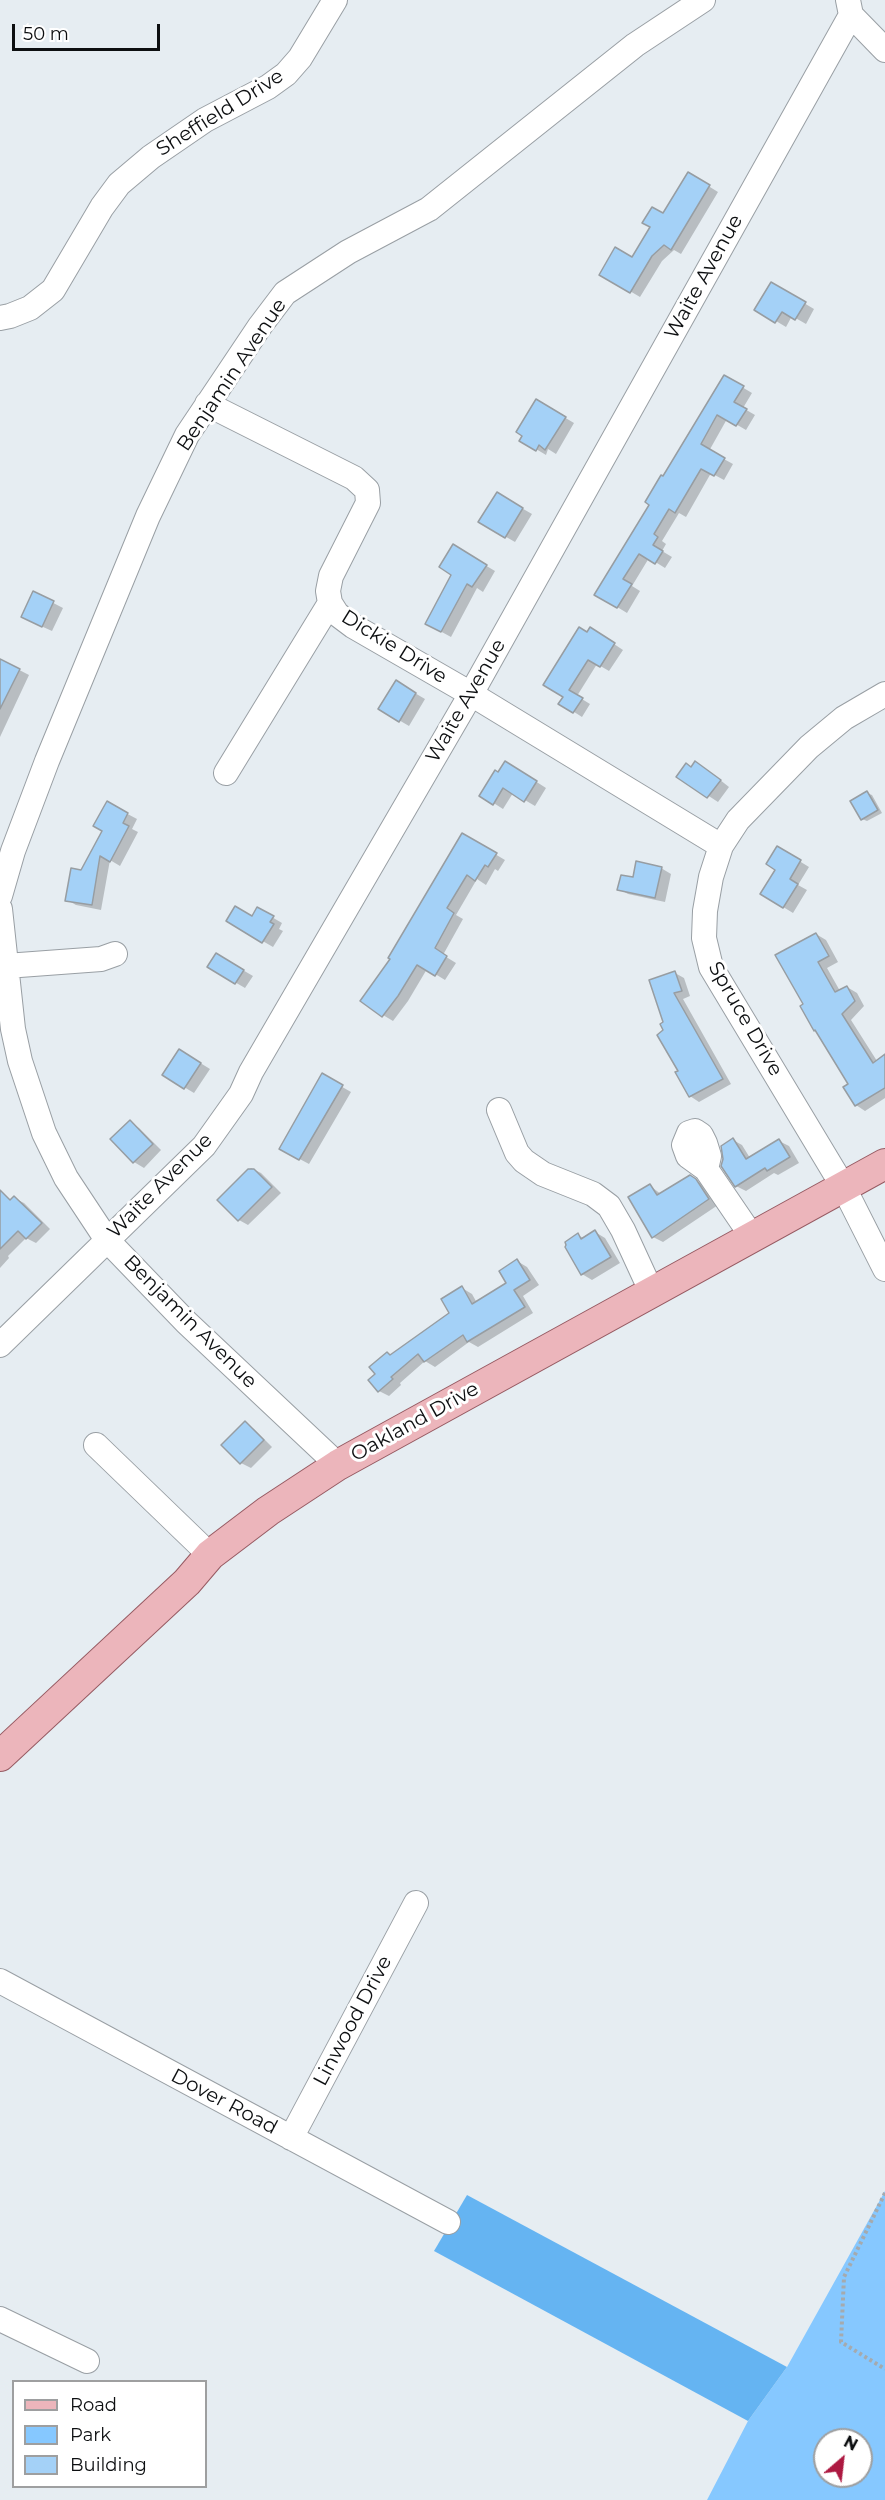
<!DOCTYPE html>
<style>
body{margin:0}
#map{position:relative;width:885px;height:2500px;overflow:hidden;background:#e6edf2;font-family:Montserrat,sans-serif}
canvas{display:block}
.legend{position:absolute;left:12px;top:2380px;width:195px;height:108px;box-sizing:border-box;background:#fff;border:2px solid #9e9fa0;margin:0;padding:8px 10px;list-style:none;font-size:18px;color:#0d0f11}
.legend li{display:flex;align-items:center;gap:12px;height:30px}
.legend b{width:30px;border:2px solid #9e9fa0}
.north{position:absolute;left:813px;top:2428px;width:60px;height:60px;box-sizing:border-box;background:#fff;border:2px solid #9e9fa0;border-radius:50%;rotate:28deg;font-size:16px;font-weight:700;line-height:24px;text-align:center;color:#0d0f11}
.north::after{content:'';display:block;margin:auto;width:21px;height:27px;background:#ad1941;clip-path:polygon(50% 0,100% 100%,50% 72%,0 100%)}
.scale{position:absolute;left:12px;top:24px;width:148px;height:27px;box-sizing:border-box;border:3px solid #0d0f11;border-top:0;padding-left:8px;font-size:18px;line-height:21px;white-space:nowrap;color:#0d0f11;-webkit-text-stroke:4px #fff;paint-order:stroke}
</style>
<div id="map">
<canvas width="885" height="2500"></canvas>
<ul class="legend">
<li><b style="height:8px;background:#ecb5bb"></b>Road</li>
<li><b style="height:16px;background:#86c8ff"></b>Park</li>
<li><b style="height:16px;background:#a4d1f7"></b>Building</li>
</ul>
<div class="north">N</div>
<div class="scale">50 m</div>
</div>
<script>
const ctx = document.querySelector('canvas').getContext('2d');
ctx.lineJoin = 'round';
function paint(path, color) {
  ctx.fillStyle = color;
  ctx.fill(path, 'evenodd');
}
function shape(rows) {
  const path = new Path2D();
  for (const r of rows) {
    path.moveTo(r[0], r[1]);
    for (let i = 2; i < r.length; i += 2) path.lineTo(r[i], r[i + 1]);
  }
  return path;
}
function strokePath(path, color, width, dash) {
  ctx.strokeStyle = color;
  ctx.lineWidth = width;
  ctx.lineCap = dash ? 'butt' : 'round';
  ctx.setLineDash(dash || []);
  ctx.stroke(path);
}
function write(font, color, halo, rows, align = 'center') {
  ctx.font = font + ' Montserrat,sans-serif';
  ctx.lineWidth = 6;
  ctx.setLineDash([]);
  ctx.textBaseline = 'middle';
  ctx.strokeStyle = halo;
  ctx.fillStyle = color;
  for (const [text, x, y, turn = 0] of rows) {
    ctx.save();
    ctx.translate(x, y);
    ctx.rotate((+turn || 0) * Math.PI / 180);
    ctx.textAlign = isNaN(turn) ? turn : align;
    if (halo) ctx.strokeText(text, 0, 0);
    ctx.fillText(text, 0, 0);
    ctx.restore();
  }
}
paint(shape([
 [885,2191,885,2500,707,2500,748,2421,787,2367],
 [825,2440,861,2440,861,2476,825,2476]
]), '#86c8ff');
paint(shape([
 [467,2195,787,2367,748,2421,434,2251]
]), '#65b4f2');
paint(shape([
 [689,174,718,192,681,254,674,250,662,261,640,297,601,274,632,259,664,215],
 [772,284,814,309,806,324,792,316,786,327,756,309],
 [725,377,752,393,743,408,755,415,746,430,727,419,709,451,733,464,724,480,711,473,686,517,679,513,662,541,666,544,662,551,672,557,665,568,649,558,632,586,640,591,627,613,596,594],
 [537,401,574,423,556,454,548,449,546,455,521,440],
 [497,494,532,514,515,542,480,522],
 [453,546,495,571,483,592,477,588,451,637,427,624,453,574],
 [34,593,63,608,52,631,32,622],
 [587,633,599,634,623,650,609,671,597,664,577,696,590,704,582,717,560,703],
 [0,660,29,675,0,737],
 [396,682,425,699,409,726,380,709],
 [515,768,546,788,535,806,513,793,503,809,481,795,499,774],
 [692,768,705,768,729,787,718,802,678,776],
 [867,793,872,795,882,813,867,821,862,819],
 [107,803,137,819,132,829,138,832,120,866,110,860,101,910,76,905,67,900,104,831],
 [463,835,505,860,498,871,495,869,486,885,477,879,456,915,463,919,443,955,456,963,445,980,427,969,408,1001,393,1021,383,1015,392,959],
 [778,848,809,867,798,885,807,890,793,913,762,894,777,870],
 [661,868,671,874,665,902,628,894,619,889],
 [258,909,282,923,279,929,283,931,273,947,228,921,252,918],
 [816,934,826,940,838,962,827,968,840,991,847,987,857,993,864,1006,851,1020,877,1061,885,1056,885,1098,865,1111,856,1105,850,1084,818,1032,815,1030,805,1004],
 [217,955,253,976,245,988,209,967],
 [675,973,684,978,690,996,683,999,731,1084,699,1102,690,1096,665,1030],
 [189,1056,210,1069,194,1093,164,1075],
 [323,1076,351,1092,309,1164,281,1149],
 [130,1122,139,1128,161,1150,144,1168,134,1162,112,1139],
 [733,1140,742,1145,750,1158,779,1141,789,1146,799,1163,778,1175,774,1173,746,1191,736,1186,724,1159],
 [251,1168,261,1173,281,1193,248,1225,239,1220,219,1200],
 [690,1176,705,1186,718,1205,663,1242,653,1237,650,1186,661,1194],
 [14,1198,24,1203,50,1229,36,1243,26,1238,8,1256,9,1258,0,1268,0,1224],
 [595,1232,605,1238,620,1263,592,1280,582,1274,566,1247,578,1235,585,1239],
 [517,1261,527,1267,539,1285,523,1296,533,1313,478,1347,469,1342,435,1367,425,1361,400,1383,401,1385,389,1396,379,1391,377,1374,387,1353,391,1356,451,1313,462,1288,472,1294,477,1303,508,1283],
 [245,1423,254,1429,272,1447,251,1468,241,1463]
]), '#0003');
const building = shape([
 [688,172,710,185,671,250,664,245,652,256,630,293,599,275,615,247,632,257,650,227,642,223,652,207,663,213,688,172],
 [771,282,806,302,795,320,782,312,775,323,754,310,771,282],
 [724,375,744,386,734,402,747,409,736,426,717,415,701,444,725,458,714,476,701,469,675,513,669,509,654,534,658,537,653,545,663,551,655,564,639,554,623,579,632,584,617,608,594,595,649,505,645,502,661,475,663,476,724,375],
 [536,399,566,417,545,450,539,445,536,451,519,441,522,436,516,432,536,399],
 [497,492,523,508,505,538,478,522,497,492],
 [453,544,487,565,472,587,467,584,441,632,425,624,451,575,439,567,453,544],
 [33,591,54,601,42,627,21,617,33,591],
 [579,627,587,632,590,627,615,643,600,667,588,660,569,690,583,698,573,713,558,704,563,697,543,685,579,627],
 [0,659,20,669,0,709,0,659],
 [396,680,416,693,399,722,378,709,396,680],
 [505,761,537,781,524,802,503,788,493,805,479,796,495,770,498,772,505,761],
 [695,761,721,780,707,798,676,777,686,763,691,767,695,761],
 [867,791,878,810,861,820,850,801,867,791],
 [107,801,128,813,123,823,129,826,110,862,100,856,92,905,65,901,71,868,81,870,102,831,93,826,107,801],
 [462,833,497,853,488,867,485,865,475,881,467,875,447,908,454,913,435,948,447,956,435,976,417,965,398,996,382,1017,360,1001,390,959,388,958,462,833],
 [777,846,801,860,790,879,798,884,783,908,760,894,775,870,766,864,777,846],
 [636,861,662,867,655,898,617,890,621,875,633,877,636,861],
 [235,906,252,916,257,907,274,916,270,922,274,924,262,943,226,921,235,906],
 [816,933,829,956,818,962,835,992,847,986,855,1001,842,1014,873,1063,885,1054,885,1088,855,1106,843,1087,848,1084,815,1030,814,1031,800,1006,803,1004,775,955,816,933],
 [216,953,244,970,235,984,207,967,216,953],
 [675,971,682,991,674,993,723,1079,689,1097,675,1072,678,1071,657,1035,663,1030,660,1024,663,1022,649,980,675,971],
 [179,1049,201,1063,184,1089,162,1075,179,1049],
 [322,1073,343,1085,299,1160,279,1149,322,1073],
 [130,1120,153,1144,133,1163,110,1139,130,1120],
 [733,1138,746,1159,779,1139,790,1157,767,1171,765,1168,735,1187,721,1166,723,1159,721,1146,733,1138],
 [248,1169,254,1169,272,1187,238,1221,217,1200,248,1169],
 [690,1175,696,1179,709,1199,652,1238,628,1197,650,1184,657,1195,690,1175],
 [0,1190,10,1200,14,1196,42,1223,26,1239,18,1231,0,1249,0,1190],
 [595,1230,611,1257,581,1275,565,1247,566,1245,565,1242,578,1233,581,1239,595,1230],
 [517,1259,530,1280,514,1290,525,1307,467,1342,463,1335,424,1362,418,1354,391,1377,393,1379,378,1392,368,1380,375,1374,369,1367,387,1352,390,1355,449,1313,441,1299,462,1286,472,1304,506,1283,499,1271,517,1259],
 [245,1421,264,1440,240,1464,221,1445,245,1421]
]);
paint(building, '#a4d1f7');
strokePath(building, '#979da2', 1.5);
const minor = shape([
 [851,15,885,50],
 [0,318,10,316,30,308,53,290,102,207,119,184,151,157,205,120,268,87,286,74,300,58,335,0],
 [207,404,354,478,367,490,368,503,331,576,328,591,330,603,337,614,353,626,471,694,721,846],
 [885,694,844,718,809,747,738,820,721,846,711,877,705,911,704,938,711,967,844,1188,885,1269],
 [226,773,330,603],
 [0,896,13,851,47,761,148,516,187,435,260,326,285,293,348,252,429,209,635,45,703,0],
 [0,909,13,1029,20,1061,44,1133,66,1178,107,1240,186,1322,338,1465],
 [6,966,101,959,115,954],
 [499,1110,517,1153,524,1161,543,1174,593,1194,609,1206,623,1230,652,1293],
 [706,1169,709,1156,705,1143,701,1135,695,1131,689,1133,684,1145,688,1156,706,1169,753,1238],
 [0,1345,204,1146,241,1094,251,1072,471,694,851,15,848,0],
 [96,1445,210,1555],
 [0,1981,448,2222],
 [291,2138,416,1903],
 [0,2319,87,2361]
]);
const major = shape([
 [0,1756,187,1582,210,1555,268,1511,338,1465,885,1164]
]);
strokePath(minor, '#999fa4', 26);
strokePath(major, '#965a62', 32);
strokePath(shape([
 [885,2193,844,2277,841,2342,885,2369]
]), '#a5aaae', 4, [3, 3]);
strokePath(minor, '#fff', 24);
strokePath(major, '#ecb5bb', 30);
write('20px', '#0d0f11', '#fff', [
 ["Sheffield Drive",220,113,-32],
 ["Waite Avenue",704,277,-61],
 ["Benjamin Avenue",232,375,-56],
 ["Dickie Drive",394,647,32],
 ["Waite Avenue",466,701,-60],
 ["Spruce Drive",745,1019,60],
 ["Waite Avenue",160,1186,-45],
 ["Benjamin Avenue",190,1322,45],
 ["Oakland Drive",415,1422,-29],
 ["Linwood Drive",353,2021,-62],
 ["Dover Road",224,2102,28]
]);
</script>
